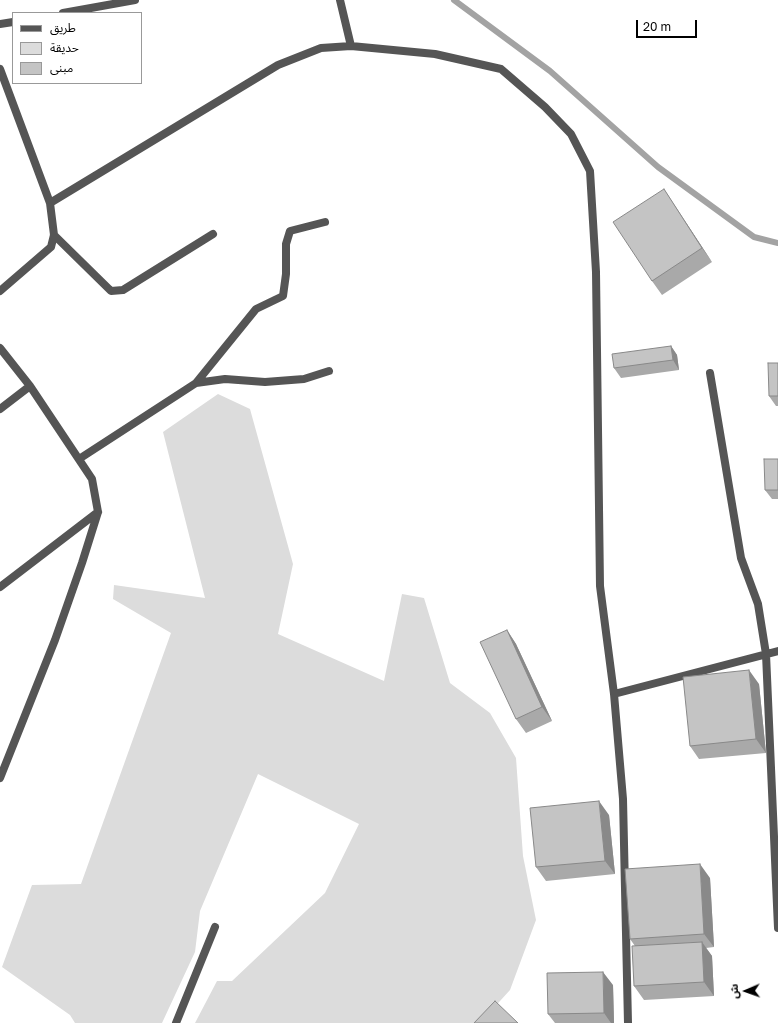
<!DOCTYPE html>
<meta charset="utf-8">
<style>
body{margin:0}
#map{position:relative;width:778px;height:1023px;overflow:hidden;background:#fff;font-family:"Golos Text","Noto Sans Arabic",sans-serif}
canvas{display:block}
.legend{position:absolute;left:12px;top:12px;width:130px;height:72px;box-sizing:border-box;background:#fff;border:1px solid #999;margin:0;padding:5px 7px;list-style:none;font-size:12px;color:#000}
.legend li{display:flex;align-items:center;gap:8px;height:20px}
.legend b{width:20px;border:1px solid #999}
.north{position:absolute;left:726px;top:971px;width:40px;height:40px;-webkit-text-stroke:3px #fff;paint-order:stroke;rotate:268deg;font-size:11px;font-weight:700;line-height:16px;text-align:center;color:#000}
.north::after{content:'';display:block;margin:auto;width:14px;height:18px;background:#000;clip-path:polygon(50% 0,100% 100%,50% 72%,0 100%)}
.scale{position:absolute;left:636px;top:20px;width:61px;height:18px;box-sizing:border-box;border:2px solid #000;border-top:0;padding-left:5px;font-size:12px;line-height:14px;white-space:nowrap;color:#000;-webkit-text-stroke:3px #fff;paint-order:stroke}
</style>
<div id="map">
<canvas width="778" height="1023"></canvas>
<ul class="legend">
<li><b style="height:5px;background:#555"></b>طريق</li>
<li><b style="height:11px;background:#dcdcdc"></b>حديقة</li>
<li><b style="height:11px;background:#c4c4c4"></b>مبنى</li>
</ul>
<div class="north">ش</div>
<div class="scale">20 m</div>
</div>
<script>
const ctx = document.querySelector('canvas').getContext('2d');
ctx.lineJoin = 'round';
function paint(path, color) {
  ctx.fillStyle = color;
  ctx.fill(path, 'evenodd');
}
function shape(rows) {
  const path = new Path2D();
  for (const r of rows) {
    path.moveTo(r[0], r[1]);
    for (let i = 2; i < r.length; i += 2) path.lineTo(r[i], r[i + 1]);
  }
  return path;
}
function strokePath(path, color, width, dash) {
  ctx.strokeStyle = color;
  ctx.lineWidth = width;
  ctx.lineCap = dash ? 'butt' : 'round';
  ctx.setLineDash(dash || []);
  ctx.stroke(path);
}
paint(shape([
 [218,394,250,409,293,564,278,634,384,681,402,594,424,598,450,683,490,713,516,758,523,856,536,920,510,990,480,1023,195,1023,217,981,232,981,325,893,359,824,258,774,200,911,195,952,162,1023,75,1023,70,1015,2,967,32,885,81,884,171,633,113,599,114,585,205,598,163,432]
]), '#dcdcdc');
strokePath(shape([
 [454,0,550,71,658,167,754,237,778,243]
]), '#a3a3a3', 6);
strokePath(shape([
 [63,13,135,0],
 [0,24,13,22]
]), '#555', 8);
strokePath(shape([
 [340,0,351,46],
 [0,69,50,203],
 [54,235,111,291,123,290,213,234],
 [0,291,51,247,54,235,50,203,278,65,321,48,351,46,435,54,501,69,545,107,571,134,590,171,596,272,600,586,614,694,623,799,628,1023],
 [0,348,30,386,92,479,98,512,82,563,55,640,0,778],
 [710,373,741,558,758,604,766,654,778,928],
 [196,383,256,309,283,296,286,274,286,244,290,231,325,222],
 [0,409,30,386],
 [79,459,196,383,225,379,265,382,304,379,329,371],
 [0,587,98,512],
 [614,694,778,651],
 [176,1023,215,927]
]), '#555', 8);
paint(shape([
 [664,189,712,262,662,295,652,281],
 [671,346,677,355,679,370,621,378,614,368],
 [778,363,778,406,776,406,769,396],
 [778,459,778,499,772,499,765,490],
 [507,630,516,644,552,721,526,733,516,719],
 [759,684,766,753,699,759,690,746],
 [609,815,615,874,546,881,536,867],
 [710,878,714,947,706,948,712,956,714,996,644,1000,634,986,635,946,630,939],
 [613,985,614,1023,555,1023,548,1014]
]), '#a9a9a9');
paint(shape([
 [664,189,673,203,712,262,702,248],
 [671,346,677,355,679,370,673,360],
 [507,630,516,644,552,721,542,707],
 [749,670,759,684,766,753,756,739],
 [599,801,609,815,615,874,605,861],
 [700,864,710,878,714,947,704,934],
 [702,942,712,956,714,996,704,982],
 [603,972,613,985,614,1023,611,1023,604,1013]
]), '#898989');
const building = shape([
 [664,189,702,248,652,281,613,222,664,189],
 [671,346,673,360,614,368,612,354,671,346],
 [768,363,778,363,778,396,769,396,768,363],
 [764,459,778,459,778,490,765,490,764,459],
 [507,630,542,707,516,719,480,642,507,630],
 [749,670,756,739,690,746,683,677,749,670],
 [599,801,605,861,536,867,530,808,599,801],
 [700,864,704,934,630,939,625,869,700,864],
 [702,942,704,982,634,986,632,946,702,942],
 [603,972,604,1013,548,1014,547,973,603,972],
 [495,1001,518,1023,474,1023,495,1001]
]);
paint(building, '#c4c4c4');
strokePath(building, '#898989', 1);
</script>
